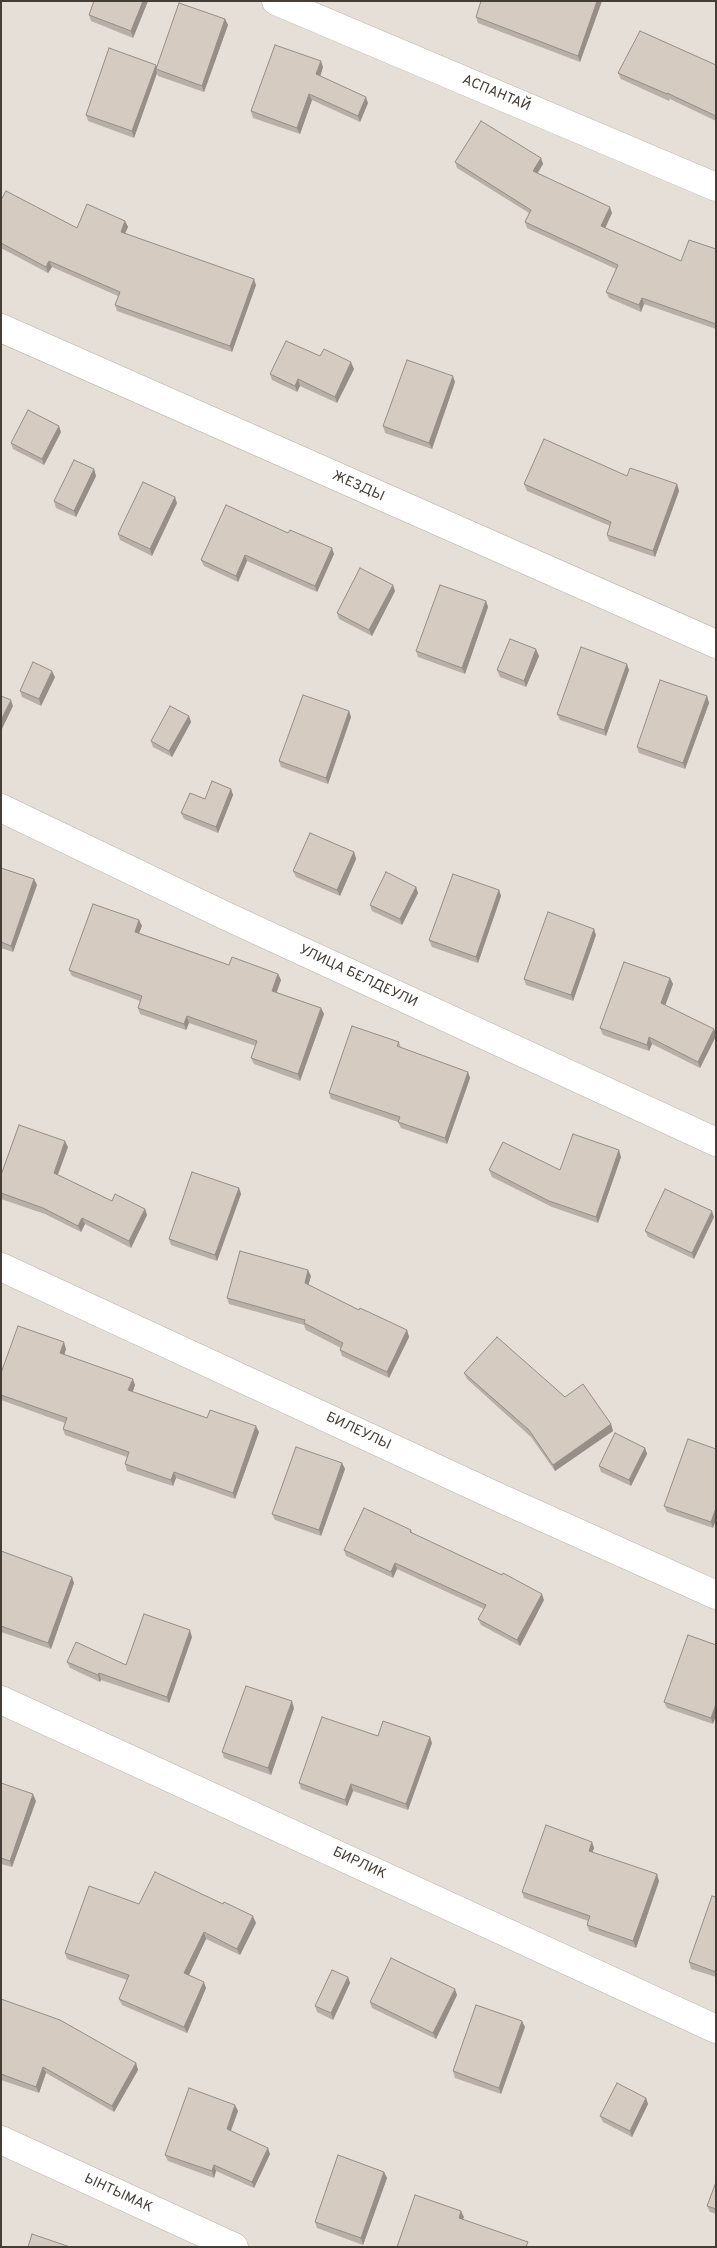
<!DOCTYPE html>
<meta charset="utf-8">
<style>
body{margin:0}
#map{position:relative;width:717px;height:2248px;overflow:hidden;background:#f2eee8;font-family:Overpass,sans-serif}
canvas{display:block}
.frame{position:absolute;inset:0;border:2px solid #453e37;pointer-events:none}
</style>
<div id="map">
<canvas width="717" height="2248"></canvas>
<div class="frame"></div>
</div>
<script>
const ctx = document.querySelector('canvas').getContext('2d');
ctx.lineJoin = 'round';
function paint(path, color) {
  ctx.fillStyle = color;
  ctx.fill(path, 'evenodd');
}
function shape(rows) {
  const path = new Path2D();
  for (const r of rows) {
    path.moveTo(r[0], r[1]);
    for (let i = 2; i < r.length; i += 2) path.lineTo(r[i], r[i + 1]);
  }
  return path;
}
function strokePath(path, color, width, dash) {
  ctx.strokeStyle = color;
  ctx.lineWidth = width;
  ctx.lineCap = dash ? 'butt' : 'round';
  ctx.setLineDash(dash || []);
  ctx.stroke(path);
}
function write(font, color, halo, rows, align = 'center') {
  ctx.font = font + ' Overpass,sans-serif';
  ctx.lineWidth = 4;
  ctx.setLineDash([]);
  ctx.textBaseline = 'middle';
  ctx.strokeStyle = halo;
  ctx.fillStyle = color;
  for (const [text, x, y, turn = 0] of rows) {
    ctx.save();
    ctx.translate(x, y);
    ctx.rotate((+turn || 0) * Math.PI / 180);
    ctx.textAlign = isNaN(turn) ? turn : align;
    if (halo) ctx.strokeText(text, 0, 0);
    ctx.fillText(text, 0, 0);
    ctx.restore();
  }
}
paint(shape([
 [1,1,716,1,716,2247,1,2247]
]), '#e6dfd7');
const minor = shape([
 [276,1,716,187],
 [1,328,716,644],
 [1,808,226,916,716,1142],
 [1,1267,500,1498,716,1595],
 [1,1700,716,2029],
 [1,2140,234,2247]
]);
strokePath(minor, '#bdb4ab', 29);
strokePath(minor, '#fff', 28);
paint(shape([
 [148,1,133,38,91,21,89,15],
 [602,1,580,62,478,23,476,17],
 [225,19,228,25,204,92,158,76,157,73,134,138,88,121,86,115],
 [716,65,716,121,670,99,669,101,621,79,618,73],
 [323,67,320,76,368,103,360,122,312,100,300,134,253,118,251,111],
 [541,158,543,164,538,173,612,213,605,228,681,261,716,249,716,329,644,304,641,312,609,298,606,292,616,269,527,228,525,222,529,213,457,168,455,162],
 [1,200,77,228,125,221,128,227,125,233,256,285,232,352,117,311,115,305,118,296,52,267,48,273,1,248],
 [320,356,354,369,337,403,300,386,297,392,272,380,270,374],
 [455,382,432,449,385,433,383,426],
 [61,432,44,465,13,449,11,443],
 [94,469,96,476,76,517,56,508,54,501],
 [627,476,677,484,679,491,655,557,609,541,607,535,610,526,527,491,524,484],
 [177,503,152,556,120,540,118,534],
 [226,505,334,554,317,592,247,561,238,582,204,566,201,560],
 [395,591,372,636,339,619,337,613],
 [486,601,488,607,465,674,418,657,416,651],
 [539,656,526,687,500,677,497,670],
 [629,670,606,736,560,720,557,714],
 [55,677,41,706,22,697,20,691],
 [707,696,709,703,685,769,639,753,637,747],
 [349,711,351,717,328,784,281,767,279,761],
 [189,716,191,722,172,757,153,747,151,741],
 [231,789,233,795,218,833,184,819,181,813,205,799],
 [354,852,356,859,340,896,296,877,293,871],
 [1,868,34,879,37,885,13,952,1,948],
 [416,887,418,893,402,925,372,911,370,905],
 [499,890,501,896,478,963,432,947,429,940],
 [139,920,142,926,139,933,229,965,278,974,281,980,276,992,321,1008,324,1014,300,1081,254,1064,251,1058,256,1046,189,1023,186,1030,140,1014,138,1008,140,1001,72,976,69,970],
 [596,935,573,1001,526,985,524,979],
 [670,978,673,984,665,1005,716,1033,716,1036,700,1068,652,1044,649,1051,603,1035,600,1028],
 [399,1042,401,1048,468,1072,470,1078,447,1144,401,1128,398,1122,331,1099,329,1093],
 [68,1147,58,1175,112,1201,145,1209,147,1215,131,1248,85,1224,81,1232,45,1214,1,1199,1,1175],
 [621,1157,598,1223,552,1207,492,1177,489,1170,560,1170],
 [239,1188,241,1194,217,1261,171,1245,169,1239],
 [714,1217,694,1259,648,1237,645,1231],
 [311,1276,308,1285,359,1310,407,1330,409,1337,389,1378,342,1356,340,1350,341,1348,306,1330,304,1325,229,1304,227,1298],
 [66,1349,64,1354,135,1385,132,1392,207,1418,259,1432,235,1499,176,1478,173,1486,127,1471,125,1464,127,1457,65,1435,63,1429,65,1423,1,1400,1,1373],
 [464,1373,565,1397,611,1424,613,1431,555,1471,531,1437,467,1379],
 [645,1448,647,1454,631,1486,601,1472,599,1466],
 [716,1449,713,1528,667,1512,664,1506],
 [342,1463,345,1469,321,1536,275,1520,272,1514],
 [411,1530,412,1533,544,1600,520,1646,481,1625,478,1619,484,1609,397,1569,393,1578,346,1556,344,1550],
 [1,1551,74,1583,51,1649,1,1632],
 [192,1637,169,1703,101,1680,100,1682,70,1668,67,1662,126,1665],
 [716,1645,713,1724,667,1708,664,1702],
 [294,1708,271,1775,224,1758,222,1752],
 [378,1736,432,1743,408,1810,353,1791,347,1806,301,1789,299,1783],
 [1,1783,36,1801,12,1867,1,1864],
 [592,1842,594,1848,592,1852,659,1881,636,1948,589,1931,587,1925,588,1921,524,1898,522,1892],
 [716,1897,716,1977,691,1969,689,1962],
 [139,1904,256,1923,240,1955,206,1939,189,1975,206,1988,187,2033,122,2005,119,1999,127,1980,67,1959,65,1953],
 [348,1977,350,1983,333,2020,317,2012,315,2006],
 [457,1995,436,2039,372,2008,370,2002],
 [1,1999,136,2063,138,2070,114,2112,46,2073,39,2093,1,2080],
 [525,2027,501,2094,455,2078,453,2071],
 [646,2098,648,2104,632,2137,603,2122,600,2116],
 [235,2105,238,2111,231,2131,270,2154,254,2188,216,2171,214,2178,168,2161,165,2155],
 [384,2172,387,2178,363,2245,317,2228,315,2222],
 [716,2182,716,2214,710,2212,707,2206]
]), '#b8afa6');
paint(shape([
 [143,1,148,1,133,38,131,31],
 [597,1,602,1,580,62,578,56],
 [225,19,228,25,204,92,202,86],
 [321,61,323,67,319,80,316,74],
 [156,65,158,70,156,69,157,73,134,138,132,131],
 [309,94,312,100,300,134,297,128],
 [366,97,368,103,360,122,358,116],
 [541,158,543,164,535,177,533,171],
 [610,207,612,213,603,233,601,226],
 [125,221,128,227,123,238,121,232],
 [49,261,52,267,48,273,46,267],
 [254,279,256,285,232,352,230,346],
 [642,298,644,304,641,312,639,305],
 [351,362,354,369,337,403,335,397],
 [453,376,455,382,432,449,429,443],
 [298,379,300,386,297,392,295,386],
 [59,426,61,432,44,465,42,459],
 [94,469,96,476,76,517,74,511],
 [677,484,679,491,655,557,653,551],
 [175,497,177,503,152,556,150,549],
 [332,548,334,554,317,592,315,586],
 [245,555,247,561,238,582,236,576],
 [393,585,395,591,372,636,369,630],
 [486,601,488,607,465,674,462,668],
 [536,649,539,656,526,687,524,681],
 [627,664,629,670,606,736,604,730],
 [52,671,55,677,41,706,39,699],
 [707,696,709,703,685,769,683,763],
 [11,700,13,706,1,731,1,720],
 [349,711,351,717,328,784,326,778],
 [189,716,191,722,172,757,169,751],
 [231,789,233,795,218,833,216,827],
 [354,852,356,859,340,896,337,890],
 [34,879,37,885,13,952,11,946],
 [416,887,418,893,402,925,400,919],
 [499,890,501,896,478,963,476,957],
 [139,920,142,926,137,938,135,932],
 [594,929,596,935,573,1001,571,995],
 [278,974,281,980,275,997,272,991],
 [670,978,673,984,664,1009,661,1003],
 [321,1008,324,1014,300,1081,298,1074],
 [187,1016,189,1023,186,1030,184,1024],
 [714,1029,716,1033,716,1036,700,1068,698,1062],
 [649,1037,652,1044,649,1051,647,1045],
 [468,1072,470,1078,447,1144,445,1138],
 [65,1141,68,1147,56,1179,54,1173],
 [619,1150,621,1157,598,1223,596,1217],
 [239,1188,241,1194,217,1261,215,1255],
 [145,1209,147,1215,131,1248,129,1241],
 [712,1211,714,1217,694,1259,692,1253],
 [82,1218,85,1224,81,1232,78,1226],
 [308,1270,311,1276,307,1290,305,1283],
 [407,1330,409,1337,389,1378,387,1372],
 [64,1342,66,1349,63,1359,60,1353],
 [133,1379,135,1385,131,1397,128,1390],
 [611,1424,613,1431,555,1471,553,1465],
 [256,1426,259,1432,235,1499,233,1493],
 [645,1448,647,1454,631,1486,629,1480],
 [342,1463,345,1469,321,1536,319,1530],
 [174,1472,176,1478,173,1486,171,1480],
 [716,1508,716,1520,713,1528,711,1522],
 [395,1563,397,1569,393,1578,391,1572],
 [72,1577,74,1583,51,1649,48,1643],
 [542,1594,544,1600,520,1646,517,1640],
 [190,1630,192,1637,169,1703,167,1697],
 [99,1673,101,1680,100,1682,98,1675],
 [292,1701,294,1708,271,1775,268,1768],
 [716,1704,716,1716,713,1724,711,1718],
 [430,1737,432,1743,408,1810,406,1804],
 [351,1784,353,1791,347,1806,345,1800],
 [33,1794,36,1801,12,1867,10,1861],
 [592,1842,594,1848,591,1857,589,1851],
 [657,1874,659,1881,636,1948,633,1941],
 [253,1916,256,1923,240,1955,237,1949],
 [204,1932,206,1939,187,1979,184,1973],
 [348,1977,350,1983,333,2020,331,2013],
 [204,1982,206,1988,187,2033,184,2027],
 [455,1989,457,1995,436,2039,433,2033],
 [522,2021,525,2027,501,2094,499,2088],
 [136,2063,138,2070,114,2112,112,2106],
 [43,2067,46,2073,39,2093,36,2087],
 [646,2098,648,2104,632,2137,630,2131],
 [235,2105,238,2111,229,2135,227,2129],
 [268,2148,270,2154,254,2188,252,2182],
 [214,2165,216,2171,214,2178,212,2171],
 [384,2172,387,2178,363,2245,361,2238],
 [461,2211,464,2217,461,2224,459,2218]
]), '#968e87');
const building = shape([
 [94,1,143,1,131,31,89,15,94,1],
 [481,1,597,1,578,56,476,17,481,1],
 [179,3,225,19,202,86,156,69,179,3],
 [640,31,716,65,716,116,667,93,667,94,618,73,640,31],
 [275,45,321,61,316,74,366,97,358,116,309,94,297,128,251,111,275,45],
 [109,48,156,65,132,131,86,115,109,48],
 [481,121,541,158,533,171,610,207,601,226,681,261,689,240,716,249,716,324,642,298,639,305,606,292,618,265,525,222,531,210,455,162,481,121],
 [6,191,77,228,87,204,125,221,121,232,254,279,230,346,115,305,120,292,49,261,46,267,1,243,1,200,6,191],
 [286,341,320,356,324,349,351,362,335,397,298,379,295,386,270,374,286,341],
 [407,360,453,376,429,443,383,426,407,360],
 [28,410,59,426,42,459,11,443,28,410],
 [544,439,627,476,630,468,677,484,653,551,607,535,611,522,524,484,544,439],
 [74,460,94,469,74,511,54,501,74,460],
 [143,482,175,497,150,549,118,534,143,482],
 [226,505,288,533,290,530,332,548,315,586,245,555,236,576,201,560,226,505],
 [360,568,393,585,369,630,337,613,360,568],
 [440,585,486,601,462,668,416,651,440,585],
 [510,639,536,649,524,681,497,670,510,639],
 [581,647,627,664,604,730,557,714,581,647],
 [33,662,52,671,39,699,20,691,33,662],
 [660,680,707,696,683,763,637,747,660,680],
 [303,695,349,711,326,778,279,761,303,695],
 [1,696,11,700,1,720,1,696],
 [170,706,189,716,169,751,151,741,170,706],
 [212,781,231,789,216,827,181,813,190,793,205,799,212,781],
 [310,833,354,852,337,890,293,871,310,833],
 [1,868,34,879,11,946,1,942,1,868],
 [386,872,416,887,400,919,370,905,386,872],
 [453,874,499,890,476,957,429,940,453,874],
 [93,904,139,920,135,932,229,965,232,957,278,974,272,991,321,1008,298,1074,251,1058,257,1041,187,1016,184,1024,138,1008,142,996,69,970,93,904],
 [548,912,594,929,571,995,524,979,548,912],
 [624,962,670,978,661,1003,714,1029,698,1062,649,1037,647,1045,600,1028,624,962],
 [352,1026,399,1042,397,1046,468,1072,445,1138,398,1122,400,1117,329,1093,352,1026],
 [19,1125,65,1141,54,1173,112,1201,115,1194,145,1209,129,1241,82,1218,78,1226,43,1208,1,1193,1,1175,19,1125],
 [573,1134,619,1150,596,1217,549,1201,489,1170,503,1142,560,1170,573,1134],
 [192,1172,239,1188,215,1255,169,1239,192,1172],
 [665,1189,712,1211,692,1253,645,1231,665,1189],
 [240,1251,308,1270,305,1283,359,1310,360,1308,407,1330,387,1372,340,1350,343,1343,304,1323,305,1320,227,1298,240,1251],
 [18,1326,64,1342,60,1353,133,1379,128,1390,207,1418,210,1410,256,1426,233,1493,174,1472,171,1480,125,1464,129,1452,63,1429,67,1418,1,1395,1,1373,18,1326],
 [497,1337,565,1397,583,1384,611,1424,553,1465,529,1430,464,1373,497,1337],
 [615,1433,645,1448,629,1480,599,1466,615,1433],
 [688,1439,716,1449,716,1508,711,1522,664,1506,688,1439],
 [296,1447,342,1463,319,1530,272,1514,296,1447],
 [364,1508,411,1530,410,1532,502,1575,503,1573,542,1594,517,1640,478,1619,486,1605,395,1563,391,1572,344,1550,364,1508],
 [1,1551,72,1577,48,1643,1,1626,1,1551],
 [144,1614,190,1630,167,1697,99,1673,98,1675,67,1662,76,1642,126,1665,144,1614],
 [688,1635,716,1645,716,1704,711,1718,664,1702,688,1635],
 [246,1686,292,1701,268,1768,222,1752,246,1686],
 [322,1717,378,1736,383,1721,430,1737,406,1804,351,1784,345,1800,299,1783,322,1717],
 [1,1783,33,1794,10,1861,1,1858,1,1783],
 [546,1825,592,1842,589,1851,657,1874,633,1941,587,1925,590,1916,522,1892,546,1825],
 [155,1872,223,1904,224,1902,253,1916,237,1949,204,1932,184,1973,204,1982,184,2027,119,1999,129,1975,65,1953,89,1886,139,1904,155,1872],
 [712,1896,716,1897,716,1972,689,1962,712,1896],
 [391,1958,455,1989,433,2033,370,2002,391,1958],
 [332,1970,348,1977,331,2013,315,2006,332,1970],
 [1,1999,60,2020,136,2063,112,2106,43,2067,36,2087,1,2074,1,1999],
 [476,2005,522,2021,499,2088,453,2071,476,2005],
 [617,2083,646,2098,630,2131,600,2116,617,2083],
 [189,2088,235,2105,227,2129,268,2148,252,2182,214,2165,212,2171,165,2155,189,2088],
 [338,2155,384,2172,361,2238,315,2222,338,2155],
 [716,2182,716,2209,707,2206,716,2182],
 [415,2195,461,2211,459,2218,528,2242,526,2247,397,2247,415,2195],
 [32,2234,70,2247,28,2247,32,2234]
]);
paint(building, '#d6cbc1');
strokePath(building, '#968e87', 1);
write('14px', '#453e37', '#fff', [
 ["АСПАНТАЙ",496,94,23],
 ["ЖЕЗДЫ",358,487,24],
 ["УЛИЦА БЕЛДЕУЛИ",358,977,25],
 ["БИЛЕУЛЫ",358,1432,25],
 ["БИРЛИК",359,1864,25],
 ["ЫНТЫМАК",118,2194,25]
]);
</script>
